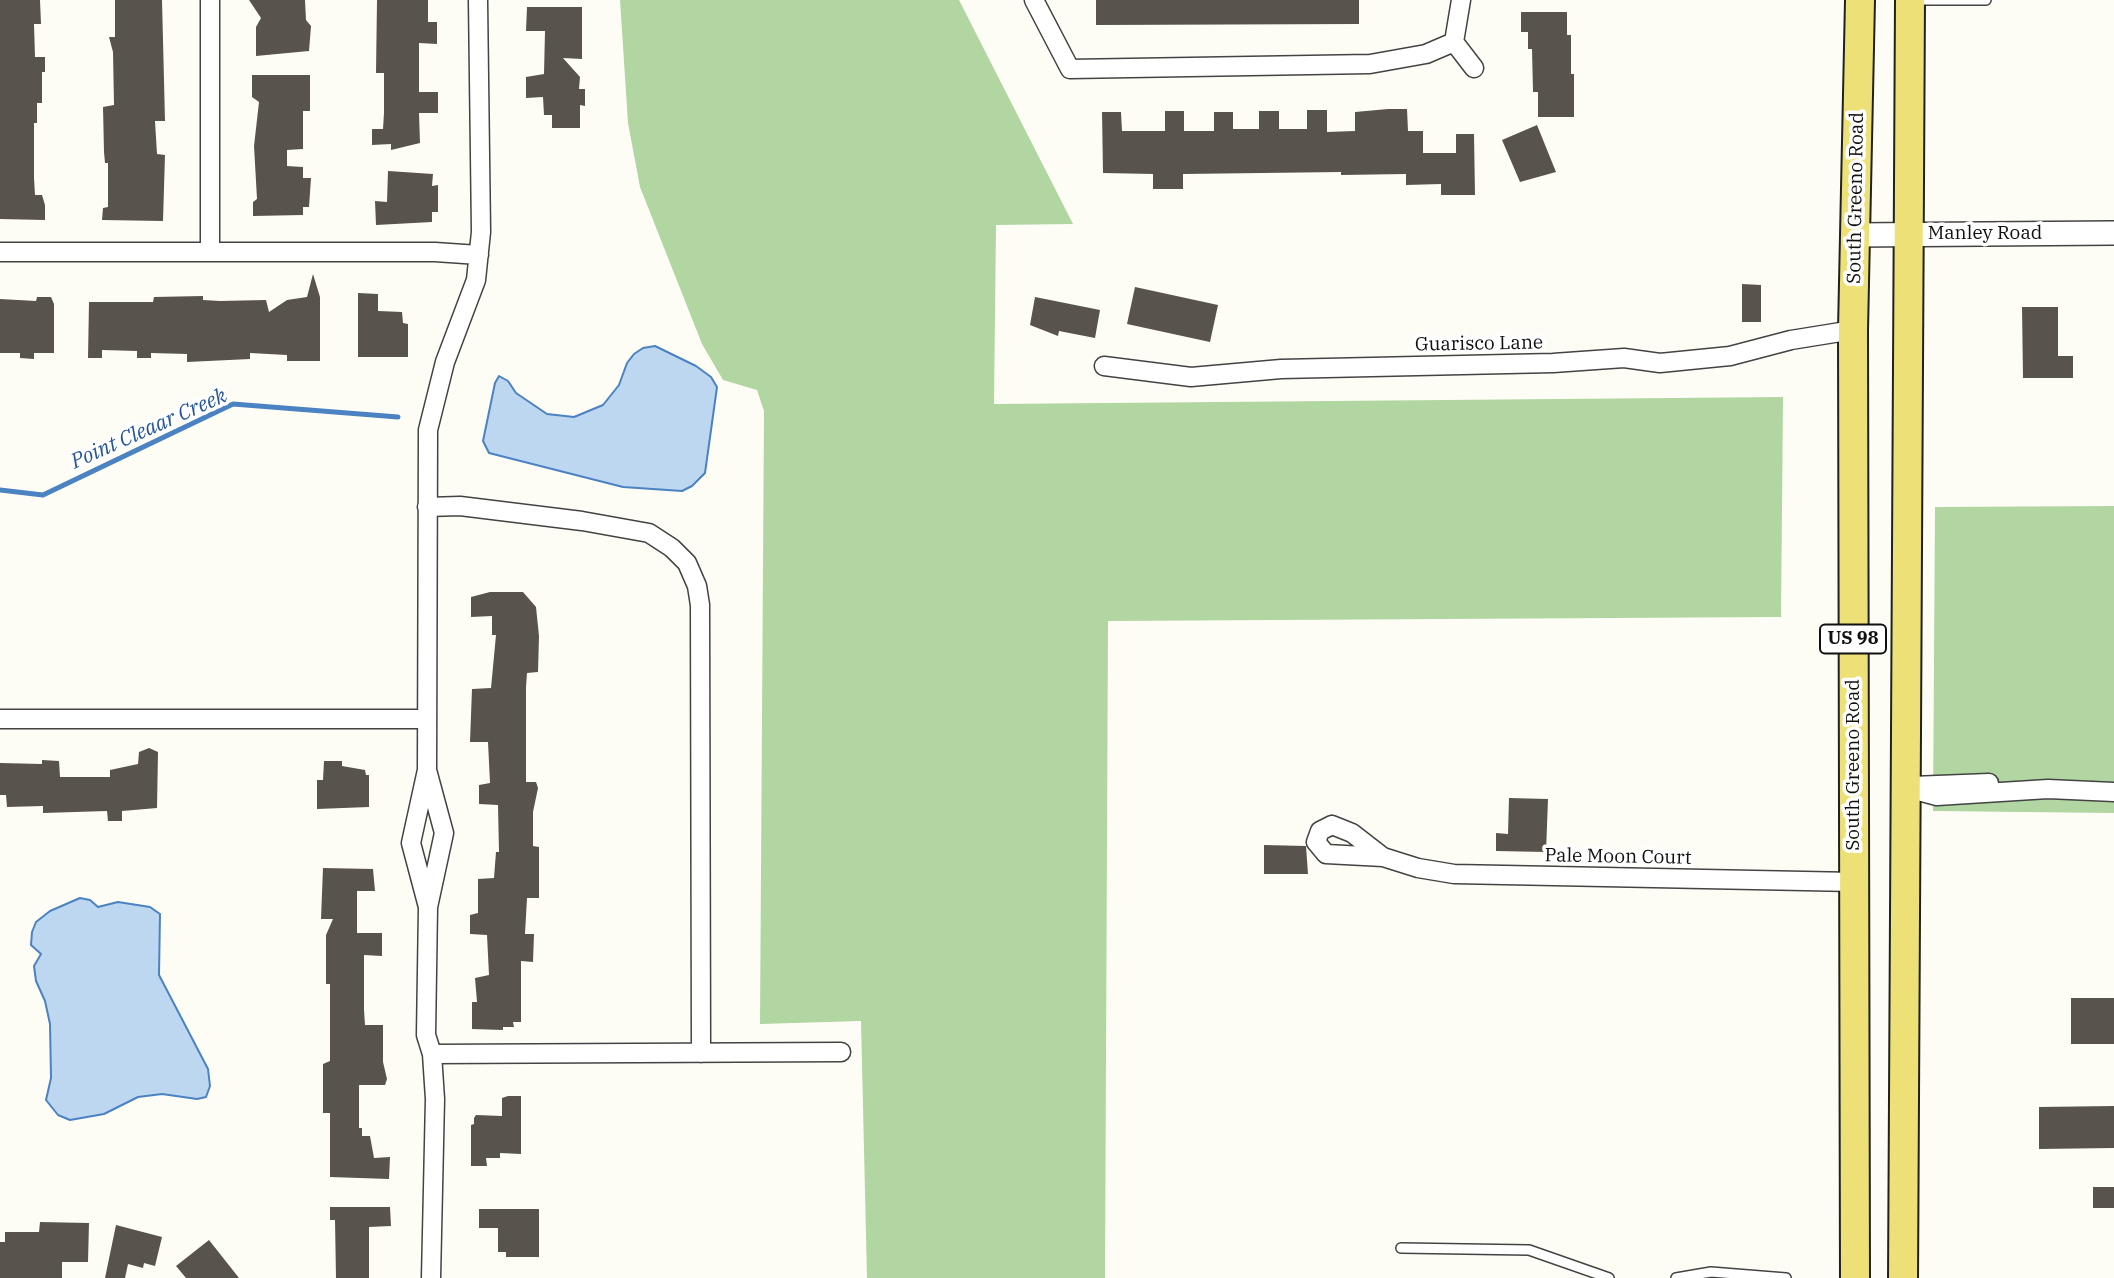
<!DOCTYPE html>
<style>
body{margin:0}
canvas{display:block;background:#fefdf5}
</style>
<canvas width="2114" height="1278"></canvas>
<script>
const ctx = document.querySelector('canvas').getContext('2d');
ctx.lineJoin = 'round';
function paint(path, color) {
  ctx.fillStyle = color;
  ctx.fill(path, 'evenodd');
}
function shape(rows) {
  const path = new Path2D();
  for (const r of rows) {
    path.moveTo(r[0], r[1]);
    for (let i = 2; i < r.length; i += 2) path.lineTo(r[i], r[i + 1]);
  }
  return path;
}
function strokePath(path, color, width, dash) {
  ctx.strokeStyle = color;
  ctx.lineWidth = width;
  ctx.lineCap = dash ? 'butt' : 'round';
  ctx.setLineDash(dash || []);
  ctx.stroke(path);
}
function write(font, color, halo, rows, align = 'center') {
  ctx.font = font + ' "IBM Plex Serif",serif';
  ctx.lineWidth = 7;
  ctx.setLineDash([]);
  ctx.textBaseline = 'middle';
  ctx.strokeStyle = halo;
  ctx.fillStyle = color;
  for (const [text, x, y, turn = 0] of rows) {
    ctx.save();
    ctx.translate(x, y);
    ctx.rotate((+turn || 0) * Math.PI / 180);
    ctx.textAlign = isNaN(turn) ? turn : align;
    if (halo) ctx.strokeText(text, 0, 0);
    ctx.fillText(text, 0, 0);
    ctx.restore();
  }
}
paint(shape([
 [620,0,959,0,1073,224,996,225,994,404,1783,397,1781,617,1108,621,1105,1278,867,1278,861,1021,760,1024,764,411,757,390,723,380,702,344,640,187,628,123],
 [2114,506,2114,813,1933,811,1935,507]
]), '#b1d6a1');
const water = shape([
 [655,346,696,366,711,377,717,387,705,473,692,486,682,491,623,487,489,453,483,441,495,383,499,376,508,381,516,393,547,414,574,417,603,405,619,385,627,363,634,354,643,348,655,346],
 [80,898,90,900,98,907,118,902,150,907,160,914,159,975,208,1069,210,1086,206,1097,197,1099,162,1094,138,1097,104,1114,70,1120,58,1115,46,1100,51,1078,50,1024,45,1001,36,981,34,966,41,954,31,945,32,932,36,922,50,911,80,898]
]);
paint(water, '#bdd7f1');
strokePath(water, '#4b82c2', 2);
strokePath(shape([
 [0,490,43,495,233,404,398,417]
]), '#4b82c2', 5);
paint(shape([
 [0,0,40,0,41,24,34,24,35,57,45,57,45,72,42,72,42,103,37,103,37,123,34,123,34,178,35,195,42,195,45,205,45,220,0,219],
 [115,0,162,0,165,121,155,121,157,154,165,155,163,221,102,220,103,208,108,207,108,163,105,163,104,152,103,107,114,105,113,52,109,37,115,37],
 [249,0,305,0,306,20,311,26,309,51,256,56,256,27,261,18],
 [377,0,428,0,428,22,437,22,437,44,419,43,419,92,438,92,438,113,419,113,420,143,391,150,391,144,372,145,372,129,383,129,384,113,384,73,376,73],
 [1096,0,1359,0,1359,24,1096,25],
 [527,7,582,7,582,59,563,58,580,77,579,89,585,89,585,106,580,105,580,128,552,128,552,115,544,115,543,97,526,98,526,77,544,74,545,31,526,31],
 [1521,12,1567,12,1567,35,1571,35,1571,74,1574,74,1574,117,1538,117,1538,92,1533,92,1532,49,1528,49,1528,32,1521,32],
 [252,75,310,75,310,111,303,111,303,149,287,150,287,166,303,167,303,178,311,178,309,207,303,207,303,215,253,216,253,202,257,199,254,146,259,102,252,97],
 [1388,109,1407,109,1408,131,1423,131,1423,153,1456,153,1456,134,1474,134,1475,195,1441,195,1441,184,1406,185,1406,174,1341,175,1341,172,1183,174,1183,189,1153,189,1153,174,1103,173,1102,112,1121,112,1122,131,1165,131,1165,111,1184,111,1184,131,1214,131,1214,112,1233,112,1233,129,1259,129,1259,111,1279,111,1279,129,1307,129,1307,110,1327,110,1327,132,1355,131,1355,112],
 [1537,125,1556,172,1520,182,1502,140],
 [388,171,433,174,432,186,438,185,438,212,432,212,432,222,376,225,375,201,387,202],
 [313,274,320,297,320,361,287,361,287,355,250,353,250,359,187,362,187,354,151,353,151,358,137,358,137,351,102,350,102,358,88,358,89,302,153,302,154,297,203,296,203,300,220,301,266,300,269,312,287,300,307,297],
 [1742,284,1761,285,1761,322,1742,322],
 [1135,287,1218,305,1210,342,1127,324],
 [358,293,378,294,378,311,402,312,403,323,408,324,408,357,358,357],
 [37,297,51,297,54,304,54,353,34,353,34,359,20,358,20,353,0,353,0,299,36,301],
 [1035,297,1100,310,1095,338,1059,331,1058,336,1030,325],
 [2022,307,2058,307,2058,356,2073,356,2073,378,2023,378],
 [490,592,523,592,536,607,539,636,538,672,527,673,526,687,526,782,536,782,538,788,533,812,533,846,539,847,539,898,527,898,525,934,534,934,533,962,521,961,521,1022,513,1022,514,1027,503,1027,503,1030,472,1029,472,1002,477,1002,475,978,489,975,487,935,470,934,470,915,478,913,478,879,494,878,496,852,499,852,498,805,479,804,479,785,490,783,488,742,470,742,472,689,491,688,496,635,492,635,492,616,471,617,471,597],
 [149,748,158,752,157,808,122,811,122,821,108,821,107,811,43,813,43,806,7,807,6,795,0,795,0,763,42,764,42,760,59,761,60,777,110,777,110,770,138,764,139,752],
 [324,761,342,761,342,766,365,770,366,775,369,775,369,807,317,809,317,780,323,780],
 [1509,798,1548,799,1546,852,1496,851,1496,833,1508,834],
 [1264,845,1306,846,1308,874,1264,874],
 [323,868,373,869,375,891,357,891,357,933,382,933,382,956,364,955,364,1010,365,1025,383,1025,383,1062,387,1079,385,1085,359,1085,359,1128,362,1128,362,1136,370,1136,374,1158,390,1157,389,1179,330,1177,330,1113,323,1113,323,1064,330,1061,330,984,326,984,326,935,333,919,321,919],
 [2071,998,2114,998,2114,1044,2071,1044],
 [508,1096,521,1096,521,1154,500,1153,500,1158,486,1158,487,1166,471,1166,471,1125,474,1124,474,1118,476,1115,502,1116,502,1098],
 [2114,1106,2114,1148,2039,1149,2039,1107],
 [2093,1187,2114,1187,2114,1208,2093,1208],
 [330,1207,390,1207,391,1226,369,1227,369,1278,336,1278,335,1220,330,1220],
 [479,1209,539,1209,539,1257,506,1257,506,1252,498,1252,498,1228,479,1228],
 [40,1222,89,1223,88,1262,62,1262,62,1278,0,1278,0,1242,5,1242,5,1232,39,1232],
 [116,1225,162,1237,155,1266,144,1263,143,1268,128,1264,125,1278,105,1278],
 [209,1240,239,1278,186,1278,176,1266]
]), '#58534d');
const service = shape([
 [1915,0,1986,0],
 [1401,1248,1529,1250,1609,1278],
 [1676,1278,1711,1272,1786,1278]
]);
const minor = shape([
 [1034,0,1070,69,1370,64,1426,54,1454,42],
 [1454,42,1461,0],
 [1454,42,1474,68],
 [0,252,435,252,479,255],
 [210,252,210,0],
 [1104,366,1191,377,1281,369,1553,363,1624,358,1660,363,1730,356,1791,340,1853,330],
 [427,507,460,506,582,521,649,533,672,548,687,563,697,586,700,605,701,1053],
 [0,719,426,719],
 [427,770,444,833,428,907,426,1035,432,1054,435,1099,431,1278],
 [1912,786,1989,783],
 [1904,787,1937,796,2048,789,2114,792],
 [1332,825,1352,833,1383,857,1326,854,1316,842,1320,831,1332,825],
 [1383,857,1418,868,1454,874,1854,882],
 [428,907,411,843,427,770,428,430,445,362,476,280,481,232,478,0],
 [432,1054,841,1052]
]);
const tertiary = shape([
 [1855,235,2114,233]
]);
const primary = shape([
 [1855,1278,1853,330,1860,0],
 [1903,1278,1910,0]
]);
strokePath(service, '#434343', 12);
strokePath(minor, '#434343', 21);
strokePath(tertiary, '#434343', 26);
strokePath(primary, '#212121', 32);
strokePath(service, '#fff', 9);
strokePath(minor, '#fff', 18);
strokePath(tertiary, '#fff', 23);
strokePath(primary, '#ece076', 28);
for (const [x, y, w] of [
 [1853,639,66]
]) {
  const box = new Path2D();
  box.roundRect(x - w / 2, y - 14.5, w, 29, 5);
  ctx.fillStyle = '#fff';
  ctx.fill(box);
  strokePath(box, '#101010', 2);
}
write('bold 18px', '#101010', null, [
 ["US 98",1853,639]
]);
write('19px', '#101010', '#fff', [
 ["South Greeno Road",1856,198,-89],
 ["Manley Road",1985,234],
 ["Guarisco Lane",1479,344,-1],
 ["South Greeno Road",1854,765,-90],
 ["Pale Moon Court",1618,857,1]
]);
write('italic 21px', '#235598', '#fff', [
 ["Point Cleaar Creek",149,429,-24]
]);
</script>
